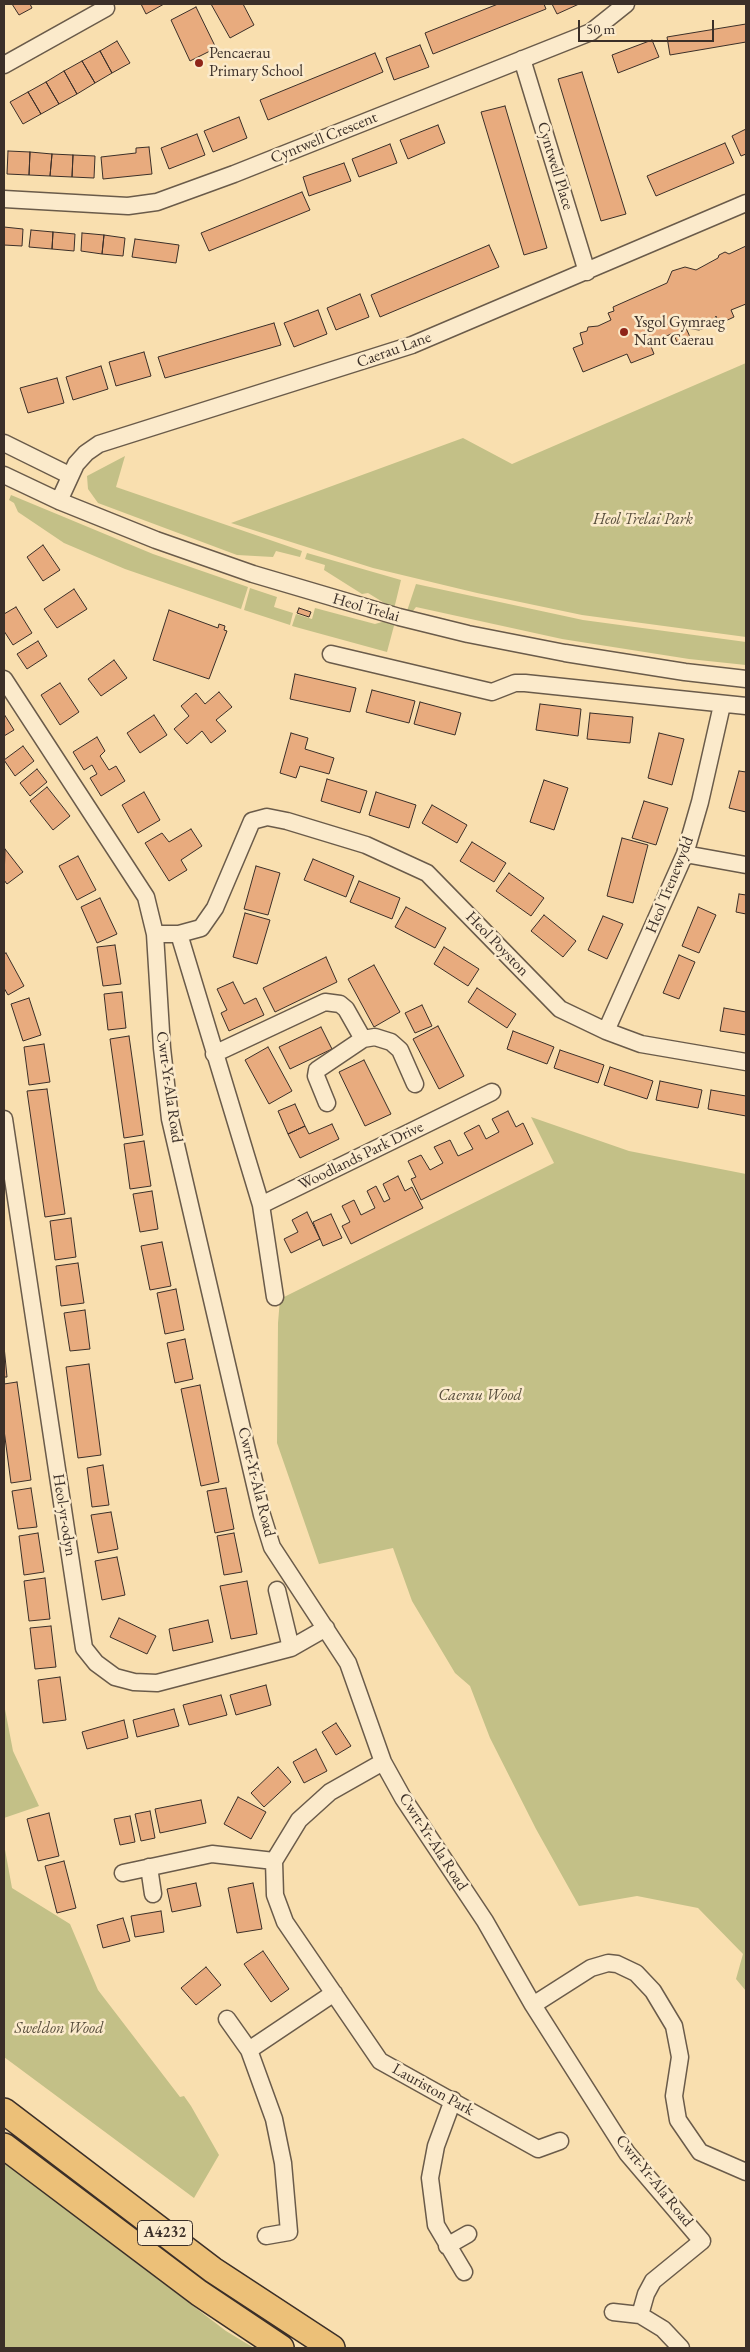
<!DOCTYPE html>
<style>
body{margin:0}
#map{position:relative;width:750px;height:2352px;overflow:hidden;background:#f9dfaf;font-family:"EB Garamond",serif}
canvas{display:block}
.frame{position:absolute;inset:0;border:5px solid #3b2f28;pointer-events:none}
.scale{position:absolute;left:578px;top:20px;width:136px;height:22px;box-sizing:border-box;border:2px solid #3b2f28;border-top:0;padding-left:6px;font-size:15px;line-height:18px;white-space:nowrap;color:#3b2f28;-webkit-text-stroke:4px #fbeacb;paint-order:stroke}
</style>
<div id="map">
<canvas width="750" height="2352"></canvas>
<div class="frame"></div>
<div class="scale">50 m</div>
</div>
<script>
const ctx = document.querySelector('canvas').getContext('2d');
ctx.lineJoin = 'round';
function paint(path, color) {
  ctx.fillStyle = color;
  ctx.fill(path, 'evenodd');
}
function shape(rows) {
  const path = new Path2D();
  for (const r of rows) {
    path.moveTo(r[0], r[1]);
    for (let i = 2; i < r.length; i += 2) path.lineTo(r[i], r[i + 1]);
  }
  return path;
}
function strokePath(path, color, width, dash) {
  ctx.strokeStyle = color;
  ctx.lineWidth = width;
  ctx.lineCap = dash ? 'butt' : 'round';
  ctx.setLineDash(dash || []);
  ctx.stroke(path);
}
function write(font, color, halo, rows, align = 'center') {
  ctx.font = font + ' "EB Garamond",serif';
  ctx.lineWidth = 5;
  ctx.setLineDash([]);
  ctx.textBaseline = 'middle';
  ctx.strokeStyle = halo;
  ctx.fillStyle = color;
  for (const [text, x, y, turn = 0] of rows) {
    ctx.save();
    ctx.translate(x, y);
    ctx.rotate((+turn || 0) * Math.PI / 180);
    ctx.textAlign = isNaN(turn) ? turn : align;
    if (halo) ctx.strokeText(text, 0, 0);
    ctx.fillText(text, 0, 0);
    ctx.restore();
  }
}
paint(shape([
 [746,363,746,637,582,615,477,593,373,568,231,523,463,438,512,464],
 [125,456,116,487,302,551,300,557,276,551,273,557,237,555,98,503,88,489,87,476],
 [11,495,153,554,248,587,241,609,125,569,64,543,18,512,14,503,9,500],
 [307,553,401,580,394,609,368,593,362,594,324,570,325,565,305,559],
 [416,584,583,620,746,642,746,665,689,659,562,639,416,607,413,611,407,611],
 [250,588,277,597,274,607,293,613,290,625,244,610],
 [315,608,375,624,389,620,395,622,387,652,292,626,296,614,312,619],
 [531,1117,629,1151,746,1174,746,1991,736,1979,743,1954,698,1908,637,1896,579,1906,536,1829,490,1738,470,1686,455,1673,412,1601,393,1548,319,1564,277,1443,278,1323,280,1299,554,1163],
 [4,1704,13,1751,39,1806,4,1818],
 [4,1844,12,1888,70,1924,98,1990,180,2097,184,2096,191,2106,219,2155,194,2198,4,2057],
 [4,2162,226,2331,254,2348,4,2348]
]), '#c3c087');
const building = shape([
 [12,4,30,4,32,8,19,15,12,4],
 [141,4,164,4,146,14,141,4],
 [211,4,243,4,254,25,230,38,211,4],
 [498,4,544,4,546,9,433,54,425,33,498,4],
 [552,4,579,4,557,14,552,4],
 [196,7,216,48,190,61,171,20,196,7],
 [746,24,746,42,670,55,667,37,746,24],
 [652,40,659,57,618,73,612,55,652,40],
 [117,41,130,63,112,73,100,51,117,41],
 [420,45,429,67,394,80,386,58,420,45],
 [100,51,112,73,95,83,82,61,100,51],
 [375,53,383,72,268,120,260,100,375,53],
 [82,61,95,83,77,94,64,71,82,61],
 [64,71,77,94,59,104,46,82,64,71],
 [582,72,626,214,601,221,558,79,582,72],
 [46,82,59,104,41,114,28,92,46,82],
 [28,92,41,114,23,124,10,102,28,92],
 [505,106,547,248,524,255,481,112,505,106],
 [239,117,247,138,213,152,204,131,239,117],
 [438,125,445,143,408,159,400,140,438,125],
 [746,129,746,154,741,156,732,136,746,129],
 [197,134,205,155,169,169,161,148,197,134],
 [725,143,734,163,656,196,647,176,725,143],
 [390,144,397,163,359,177,352,159,390,144],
 [149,147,152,174,103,179,101,157,136,153,136,148,149,147],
 [8,151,30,152,29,175,7,174,8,151],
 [30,152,52,154,50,176,29,175,30,152],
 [52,154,73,155,72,177,50,176,52,154],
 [73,155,95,156,94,178,72,177,73,155],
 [344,163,351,181,309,196,303,177,344,163],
 [302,192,310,210,209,251,201,233,302,192],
 [4,227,23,229,22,246,4,245,4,227],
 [31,230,53,232,52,249,29,247,31,230],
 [53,232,75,234,74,251,52,249,53,232],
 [82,233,104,235,102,254,81,251,82,233],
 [104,235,125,238,123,256,102,254,104,235],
 [135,239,179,245,176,263,132,257,135,239],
 [489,245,499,267,380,317,371,295,489,245],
 [746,246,746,304,731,310,734,317,719,324,716,316,711,326,699,330,686,328,690,337,677,342,673,333,650,344,654,354,631,363,627,354,583,372,573,348,583,344,580,333,587,331,588,327,598,326,611,320,608,313,614,311,613,307,667,283,672,271,685,267,696,270,718,258,719,255,725,252,729,254,746,246],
 [360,294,369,317,336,330,327,308,360,294],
 [318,310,327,334,294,347,284,323,318,310],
 [274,323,281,345,165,378,158,357,274,323],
 [144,352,151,376,116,386,109,362,144,352],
 [101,366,108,389,73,400,66,377,101,366],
 [57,378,64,403,28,413,20,388,57,378],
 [43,545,60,570,43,581,27,557,43,545],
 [74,589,87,609,57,628,44,609,74,589],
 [16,607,32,633,13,645,4,631,4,614,16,607],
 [299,608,311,612,309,617,297,613,299,608],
 [169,610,218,628,219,624,225,626,224,630,227,631,209,679,153,660,169,610],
 [38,641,47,656,27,669,17,654,38,641],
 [114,660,127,678,101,696,88,679,114,660],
 [295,674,356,688,350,712,290,699,295,674],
 [60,683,79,712,60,725,41,695,60,683],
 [372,690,415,701,409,723,366,712,372,690],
 [219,692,232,707,216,720,226,731,211,743,202,731,187,744,174,729,189,716,181,706,196,693,205,704,219,692],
 [420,702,461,713,455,735,414,724,420,702],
 [540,704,581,709,578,736,536,730,540,704],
 [590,713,633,717,630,743,587,739,590,713],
 [4,714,14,730,4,736,4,714],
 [154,715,167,735,140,753,127,733,154,715],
 [291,733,308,738,305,749,334,758,329,774,300,766,296,778,280,773,291,733],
 [659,733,684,739,672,785,648,778,659,733],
 [97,737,105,751,100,756,109,770,116,766,125,781,101,796,90,778,97,774,92,765,84,770,73,752,97,737],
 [23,746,34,761,15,776,4,760,23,746],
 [37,769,47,782,30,796,20,783,37,769],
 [739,771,746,772,746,812,729,808,739,771],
 [327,779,367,791,360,813,321,801,327,779],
 [544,780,568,788,554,830,530,822,544,780],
 [47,787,70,816,53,830,30,801,47,787],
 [144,792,160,820,138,833,122,805,144,792],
 [376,792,416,805,409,828,369,815,376,792],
 [644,801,668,808,656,845,632,838,644,801],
 [432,805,467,825,457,843,422,823,432,805],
 [191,829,202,846,181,860,187,870,169,881,145,843,162,833,169,842,191,829],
 [622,838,648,845,633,903,607,896,622,838],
 [472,842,506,863,494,882,460,861,472,842],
 [5,849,23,872,7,884,4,880,5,849],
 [78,856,96,890,77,900,59,866,78,856],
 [313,859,354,876,346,897,304,880,313,859],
 [256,866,280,873,268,915,244,909,256,866],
 [509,873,544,898,531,916,496,891,509,873],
 [359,881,400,898,392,919,350,902,359,881],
 [739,894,746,895,746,914,736,912,739,894],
 [100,898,117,934,97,943,81,907,100,898],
 [406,907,446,928,435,948,395,927,406,907],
 [698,907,716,915,699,953,682,946,698,907],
 [245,913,270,920,257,964,233,957,245,913],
 [544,915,576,941,563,957,531,931,544,915],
 [603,916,623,924,607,959,588,950,603,916],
 [115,945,121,984,103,986,97,947,115,945],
 [444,947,479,969,468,986,434,964,444,947],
 [6,953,24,986,8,995,4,988,4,954,6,953],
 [679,955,695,962,679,999,663,993,679,955],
 [326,957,337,982,275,1012,263,988,326,957],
 [374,965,400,1012,374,1027,348,979,374,965],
 [233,982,244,1004,256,998,264,1015,229,1031,221,1013,227,1010,217,989,233,982],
 [477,988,516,1014,507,1028,468,1002,477,988],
 [122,992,126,1028,108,1030,104,994,122,992],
 [29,998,41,1035,23,1041,11,1004,29,998],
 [422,1005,432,1026,415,1033,405,1013,422,1005],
 [724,1008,746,1012,746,1035,720,1031,724,1008],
 [438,1026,464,1076,439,1089,413,1039,438,1026],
 [321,1027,332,1049,290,1069,279,1047,321,1027],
 [513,1031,554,1047,547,1064,507,1049,513,1031],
 [129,1036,143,1135,124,1138,110,1039,129,1036],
 [44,1044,50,1082,29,1085,24,1047,44,1044],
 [268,1047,292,1091,269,1104,245,1060,268,1047],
 [560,1050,604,1065,598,1083,554,1068,560,1050],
 [364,1060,391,1114,365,1126,339,1072,364,1060],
 [610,1067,653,1081,647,1099,604,1085,610,1067],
 [660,1081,702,1090,698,1108,656,1100,660,1081],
 [47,1089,65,1214,45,1217,27,1091,47,1089],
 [711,1090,746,1096,746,1116,708,1109,711,1090],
 [295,1104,305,1126,288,1134,278,1111,295,1104],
 [508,1111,516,1127,523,1123,533,1144,421,1200,411,1179,416,1177,408,1161,421,1155,430,1170,443,1163,434,1147,450,1140,458,1156,473,1149,464,1133,479,1125,486,1139,499,1132,492,1119,508,1111],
 [332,1124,339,1139,300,1158,288,1134,305,1126,309,1134,332,1124],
 [144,1141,151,1186,130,1189,124,1144,144,1141],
 [398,1176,405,1191,412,1187,423,1208,351,1244,342,1226,350,1222,342,1206,354,1200,361,1215,375,1208,367,1191,376,1186,384,1202,390,1199,383,1184,398,1176],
 [152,1191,158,1229,140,1232,133,1194,152,1191],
 [307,1212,320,1239,291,1253,284,1239,298,1232,292,1220,307,1212],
 [331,1214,342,1238,323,1246,313,1222,331,1214],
 [71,1218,76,1257,55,1260,50,1221,71,1218],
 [162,1242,171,1286,150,1290,141,1246,162,1242],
 [78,1263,84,1303,61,1306,56,1266,78,1263],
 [176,1289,184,1330,165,1334,157,1293,176,1289],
 [85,1310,90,1349,70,1351,64,1313,85,1310],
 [185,1339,193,1379,175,1383,167,1343,185,1339],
 [4,1346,7,1377,4,1377,4,1346],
 [89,1364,101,1455,78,1458,66,1367,89,1364],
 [17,1382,31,1480,11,1483,4,1430,4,1384,17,1382],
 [200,1385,219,1482,201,1486,181,1389,200,1385],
 [103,1465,109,1505,92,1507,87,1468,103,1465],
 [31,1488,37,1527,18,1529,12,1491,31,1488],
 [226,1488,234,1529,215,1533,207,1491,226,1488],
 [111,1512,118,1549,98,1553,91,1515,111,1512],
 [38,1533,44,1572,24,1575,19,1536,38,1533],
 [234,1533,242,1572,224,1575,217,1536,234,1533],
 [117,1557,125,1595,102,1600,95,1561,117,1557],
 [45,1578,50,1619,29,1621,24,1581,45,1578],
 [247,1581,257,1634,231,1639,220,1586,247,1581],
 [119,1618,156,1636,147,1654,110,1637,119,1618],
 [208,1620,213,1642,173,1651,169,1629,208,1620],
 [51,1626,56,1667,35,1669,30,1628,51,1626],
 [60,1677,66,1720,43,1723,38,1680,60,1677],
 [266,1685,271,1705,236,1715,230,1695,266,1685],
 [221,1695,227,1715,189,1725,183,1705,221,1695],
 [174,1709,179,1726,137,1737,133,1720,174,1709],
 [124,1720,128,1738,87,1749,82,1732,124,1720],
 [336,1723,351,1746,336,1755,322,1732,336,1723],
 [316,1749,327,1771,304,1783,293,1762,316,1749],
 [278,1767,291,1782,264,1807,251,1793,278,1767],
 [238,1797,266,1812,251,1839,224,1824,238,1797],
 [201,1800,206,1823,160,1833,155,1809,201,1800],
 [150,1811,155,1838,141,1841,135,1814,150,1811],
 [49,1813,59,1856,38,1861,27,1819,49,1813],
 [130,1816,135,1842,120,1845,114,1819,130,1816],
 [64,1861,76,1908,57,1913,45,1866,64,1861],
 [196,1883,201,1906,172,1912,167,1889,196,1883],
 [253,1883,262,1929,237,1933,228,1888,253,1883],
 [161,1911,164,1932,135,1937,131,1916,161,1911],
 [123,1918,130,1941,103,1948,97,1925,123,1918],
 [263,1951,289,1989,271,2002,244,1964,263,1951],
 [206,1967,221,1985,196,2005,181,1988,206,1967]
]);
paint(building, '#e8ab7e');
strokePath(building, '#3b2f28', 1);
const minor = shape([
 [522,59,587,272],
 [4,65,106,8],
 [4,199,128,206,157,202,234,174,591,32,626,4],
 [4,443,69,475],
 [4,475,59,501,156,540,253,574,399,617,468,634,565,653,685,672,746,679],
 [59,501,76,464,86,453,99,444,412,345,746,203],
 [331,654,492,692,515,683,525,683,746,706],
 [4,679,146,897,155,934,162,1048,170,1119,262,1515,272,1547,348,1663,383,1762,403,1798,485,1921,533,2005,627,2153,702,2241,653,2281,646,2294,640,2315],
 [685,854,746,865],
 [155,934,179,934,201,928,215,908,252,821,267,817,287,821,366,845,427,873,560,1009,606,1031,641,1044,746,1062],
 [179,934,261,1205,275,1297],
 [606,1031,685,854,700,802,722,705],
 [363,1039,375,1037,391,1042,400,1050,415,1084],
 [214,1054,325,1002,340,1004,346,1009,363,1039,317,1070,316,1076,327,1103],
 [4,1119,84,1648,96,1663,115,1677,134,1682,157,1683,291,1648,326,1628],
 [261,1205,492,1092],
 [277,1590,291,1648],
 [383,1762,330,1792,299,1820,274,1861,275,1895,285,1922,380,2061,538,2149,560,2141],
 [149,1867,153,1894],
 [123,1873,212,1854,274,1861],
 [533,2005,591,1968,608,1963,617,1964,636,1973,653,1991,674,2026,680,2057,674,2096,678,2120,700,2152,746,2172],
 [227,2019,249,2050,274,2119,283,2163,289,2232,266,2236],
 [249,2050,334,1993],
 [453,2100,436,2146,430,2178,436,2225,464,2272],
 [447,2246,468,2234],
 [613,2312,640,2315,663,2329,681,2348]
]);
const primary = shape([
 [4,2111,213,2270,332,2348],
 [4,2146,199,2293,281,2348]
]);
strokePath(minor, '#6a5b4a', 19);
strokePath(primary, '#3b2f28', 28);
strokePath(minor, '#fbeacb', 16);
strokePath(primary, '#ecc078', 25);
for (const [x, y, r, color] of [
 [199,63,5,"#8f2418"],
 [624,332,5,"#8f2418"]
]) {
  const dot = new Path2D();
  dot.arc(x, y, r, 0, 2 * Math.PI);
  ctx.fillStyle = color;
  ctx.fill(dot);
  strokePath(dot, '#fbeacb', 2);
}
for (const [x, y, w] of [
 [165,2233,55]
]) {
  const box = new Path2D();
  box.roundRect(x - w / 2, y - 12.5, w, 25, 4);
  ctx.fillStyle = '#fbeacb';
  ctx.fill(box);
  strokePath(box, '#3b2f28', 1);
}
write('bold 15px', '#3b2f28', null, [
 ["A4232",165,2233]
]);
write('16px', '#3b2f28', '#fbeacb', [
 ["Pencaerau",209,54],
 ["Primary School",209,72],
 ["Ysgol Gymraeg",634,323],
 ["Nant Caerau",634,341]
], 'left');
write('16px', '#3b2f28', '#fbeacb', [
 ["Cyntwell Crescent",324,138,-22],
 ["Cyntwell Place",555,166,73],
 ["Caerau Lane",394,350,-20],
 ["Heol Trelai",366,608,16],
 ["Heol Trenewydd",670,885,-68],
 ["Heol Poyston",497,944,46],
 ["Cwrt-Yr-Ala Road",169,1087,82],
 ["Woodlands Park Drive",361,1156,-26],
 ["Cwrt-Yr-Ala Road",256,1482,76],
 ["Heol-yr-odyn",64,1515,81],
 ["Cwrt-Yr-Ala Road",433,1842,57],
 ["Lauriston Park",433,2090,29],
 ["Cwrt-Yr-Ala Road",654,2181,51]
]);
write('italic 16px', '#564c3b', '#fbeacb', [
 ["Heol Trelai Park",643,520],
 ["Caerau Wood",480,1396],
 ["Sweldon Wood",59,2029]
]);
</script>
